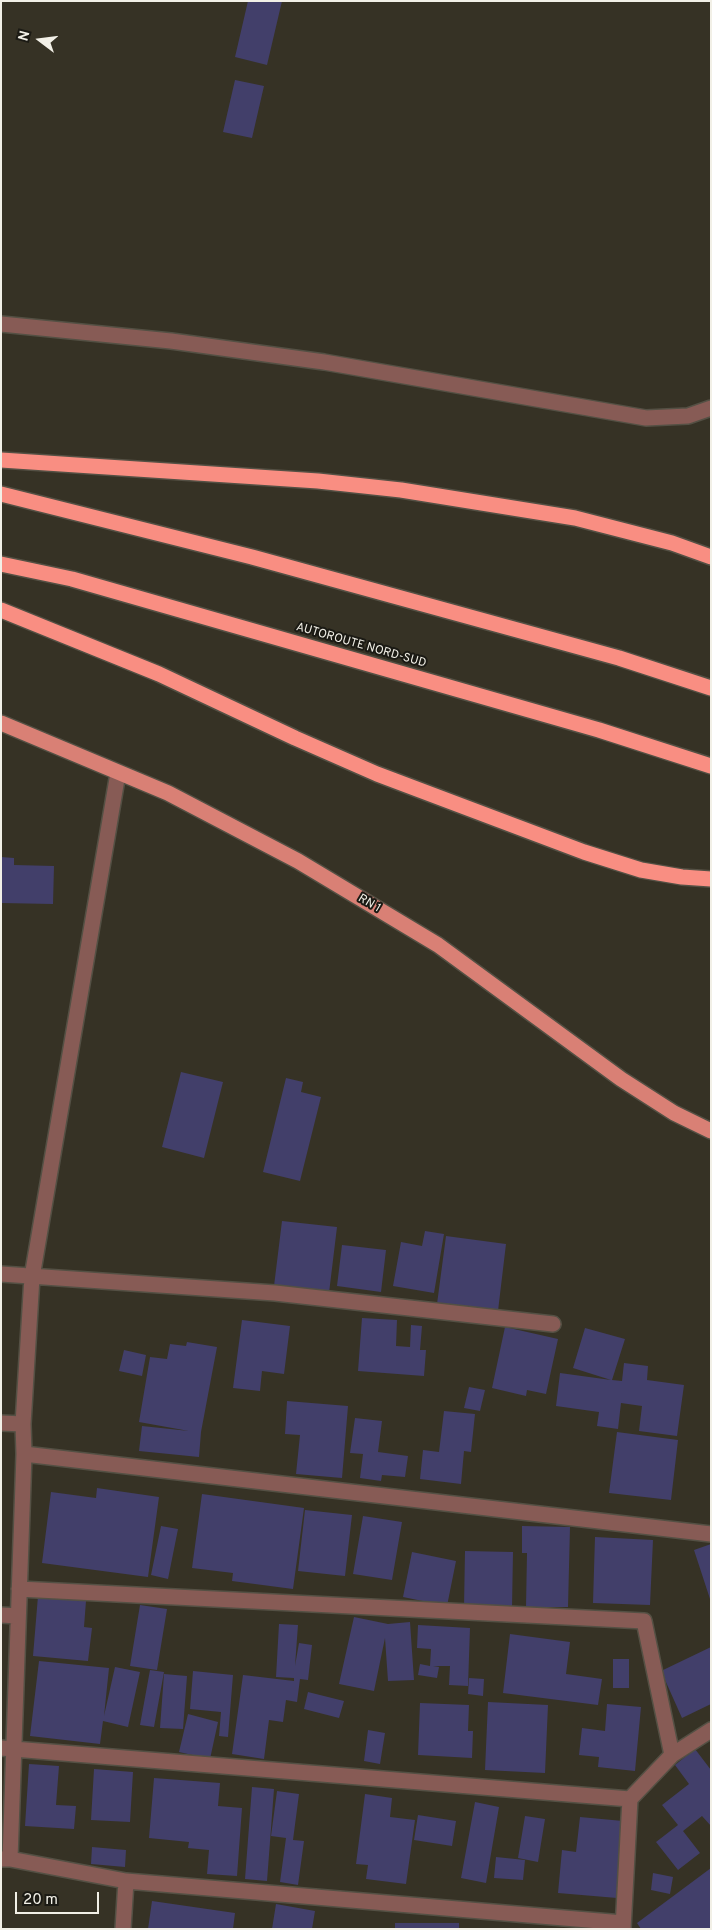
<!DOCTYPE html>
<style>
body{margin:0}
#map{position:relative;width:712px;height:1930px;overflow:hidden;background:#363225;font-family:Overpass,sans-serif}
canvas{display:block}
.frame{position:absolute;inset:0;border:2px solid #f2f0e7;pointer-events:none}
.north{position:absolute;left:15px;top:15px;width:50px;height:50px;-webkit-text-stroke:4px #1b1a14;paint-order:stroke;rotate:285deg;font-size:14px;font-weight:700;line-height:20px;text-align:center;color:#f2f0e7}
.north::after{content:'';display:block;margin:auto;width:18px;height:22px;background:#f2f0e7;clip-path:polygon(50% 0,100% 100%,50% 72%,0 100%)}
.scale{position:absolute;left:15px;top:1892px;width:84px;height:22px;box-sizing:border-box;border:2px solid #f2f0e7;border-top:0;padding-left:6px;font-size:15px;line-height:18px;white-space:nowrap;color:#f2f0e7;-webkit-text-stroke:4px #1b1a14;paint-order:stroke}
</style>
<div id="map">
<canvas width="712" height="1930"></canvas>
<div class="frame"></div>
<div class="north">N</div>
<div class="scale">20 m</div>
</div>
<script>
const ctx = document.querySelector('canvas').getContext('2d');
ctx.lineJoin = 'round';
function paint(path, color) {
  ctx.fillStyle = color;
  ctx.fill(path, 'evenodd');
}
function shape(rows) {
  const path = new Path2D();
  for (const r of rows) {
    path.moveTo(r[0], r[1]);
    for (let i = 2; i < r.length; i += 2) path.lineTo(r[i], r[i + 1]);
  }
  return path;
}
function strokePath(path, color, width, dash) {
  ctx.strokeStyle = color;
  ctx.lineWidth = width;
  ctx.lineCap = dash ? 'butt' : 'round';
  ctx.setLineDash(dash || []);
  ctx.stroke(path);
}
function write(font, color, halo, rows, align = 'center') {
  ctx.font = font + ' Overpass,sans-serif';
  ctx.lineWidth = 4;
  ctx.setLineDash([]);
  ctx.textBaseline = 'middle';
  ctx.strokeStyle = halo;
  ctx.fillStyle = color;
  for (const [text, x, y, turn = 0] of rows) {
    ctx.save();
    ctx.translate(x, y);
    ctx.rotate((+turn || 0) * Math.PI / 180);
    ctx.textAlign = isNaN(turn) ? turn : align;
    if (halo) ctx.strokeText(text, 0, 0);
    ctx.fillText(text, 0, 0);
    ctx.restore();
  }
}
paint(shape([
 [248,1,282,1,267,65,235,57],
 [235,80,264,86,252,138,223,132],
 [1,857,14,858,14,865,54,866,53,904,1,903],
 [181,1072,223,1082,204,1158,162,1147],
 [286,1078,303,1082,301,1092,321,1097,300,1181,263,1172],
 [282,1221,337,1227,329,1293,274,1286],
 [425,1231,444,1234,434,1293,393,1286,401,1242,422,1246],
 [446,1236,506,1244,498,1311,437,1304],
 [342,1245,386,1250,381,1292,337,1286],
 [362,1318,397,1320,396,1346,410,1347,411,1325,422,1326,420,1350,426,1350,424,1376,358,1371],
 [242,1320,290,1326,284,1374,262,1371,260,1391,233,1388],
 [505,1327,558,1339,546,1394,527,1390,526,1396,492,1388],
 [585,1328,625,1339,612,1380,622,1381,624,1363,648,1366,647,1380,684,1385,677,1436,639,1431,642,1406,621,1403,618,1429,597,1426,599,1412,556,1406,560,1373,611,1380,573,1368],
 [187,1342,217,1347,201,1432,199,1457,139,1451,142,1426,189,1431,139,1422,150,1357,167,1359,170,1344,186,1346],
 [124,1350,146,1355,142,1376,119,1371],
 [469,1387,485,1390,480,1411,464,1408],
 [287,1401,348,1406,342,1478,296,1474,300,1435,285,1434],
 [444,1411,475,1414,471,1452,464,1451,461,1484,420,1479,423,1450,439,1452],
 [355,1418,382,1421,378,1452,408,1456,405,1477,382,1475,381,1481,360,1478,363,1454,350,1453],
 [617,1432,678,1440,671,1500,609,1493],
 [97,1488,159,1497,148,1577,42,1563,51,1492,96,1498],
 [202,1494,304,1508,293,1589,232,1581,233,1573,192,1568],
 [305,1510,352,1515,345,1576,298,1571],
 [363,1516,402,1522,392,1580,353,1574],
 [161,1526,178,1529,168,1579,151,1575],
 [522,1526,570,1527,568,1607,526,1607,527,1553,522,1553],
 [595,1537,653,1540,650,1605,593,1603],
 [711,1544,711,1599,710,1599,694,1550],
 [465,1551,513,1552,512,1608,464,1607],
 [412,1552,456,1561,447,1606,403,1597],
 [38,1596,86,1601,84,1627,92,1628,88,1661,33,1656],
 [140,1605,167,1609,157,1670,130,1666],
 [354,1617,388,1624,410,1622,414,1680,388,1681,385,1638,374,1691,339,1684],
 [279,1624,298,1625,295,1666,299,1643,312,1645,308,1680,300,1679,297,1702,286,1700,283,1722,269,1720,264,1759,232,1754,243,1675,294,1681,294,1678,276,1677],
 [418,1625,470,1628,468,1686,449,1685,450,1666,433,1666,439,1667,437,1678,418,1675,420,1664,430,1666,431,1649,417,1648],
 [510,1634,570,1642,566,1674,602,1679,598,1705,503,1693],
 [711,1647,711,1704,682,1718,661,1671],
 [613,1659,629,1659,629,1688,613,1688],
 [39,1661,109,1668,104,1716,115,1667,140,1672,128,1727,103,1721,100,1744,30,1736],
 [150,1670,164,1672,154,1727,140,1725],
 [193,1671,233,1675,228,1737,219,1736,221,1712,190,1709],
 [164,1674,187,1676,183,1729,160,1728],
 [469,1678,484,1679,483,1696,468,1694],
 [308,1692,344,1701,339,1718,304,1709],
 [488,1702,548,1705,545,1773,485,1770],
 [420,1703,469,1705,468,1731,473,1731,472,1758,418,1755],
 [607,1704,641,1707,635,1771,598,1767,599,1757,579,1755,582,1728,605,1731],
 [188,1714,218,1722,210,1759,179,1752],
 [368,1730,385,1733,380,1764,364,1761],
 [695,1749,711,1770,711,1826,702,1816,683,1831,700,1853,678,1870,656,1842,678,1825,662,1805,689,1784,675,1765],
 [29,1764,59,1766,56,1805,76,1806,74,1829,25,1826],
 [94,1769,133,1772,130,1822,91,1820],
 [154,1778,220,1783,218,1806,242,1808,237,1876,207,1874,209,1850,188,1848,189,1842,149,1838],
 [252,1787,274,1789,267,1881,245,1879],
 [277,1791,299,1794,293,1840,304,1841,298,1885,280,1882,286,1838,271,1836],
 [365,1794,392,1798,390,1817,415,1820,406,1884,366,1879,368,1865,356,1864],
 [475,1802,499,1807,486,1883,461,1878],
 [418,1815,456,1821,452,1846,414,1840],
 [525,1816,545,1819,538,1862,518,1858],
 [580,1817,623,1821,617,1898,558,1893,562,1850,576,1852],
 [92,1847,126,1850,125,1867,91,1864],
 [496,1857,525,1860,523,1880,494,1878],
 [711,1868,711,1929,641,1929,637,1923],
 [653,1873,673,1877,670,1894,651,1890],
 [152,1901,235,1913,233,1929,148,1929],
 [276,1904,315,1911,312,1929,272,1929],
 [395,1923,459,1923,459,1929,395,1929]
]), '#423f6a');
const minor = shape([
 [1,324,171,341,324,362,646,418,688,416,711,408],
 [1,1274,275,1293,553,1324],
 [1,1423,23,1424],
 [24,1454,711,1534],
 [19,1589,644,1621,672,1755],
 [1,1615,18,1616],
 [1,1748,630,1799],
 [1,1859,10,1859,126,1881,123,1929],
 [10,1859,24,1454,23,1424,32,1277,118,773],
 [126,1881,623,1923],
 [623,1929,630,1799,672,1755,711,1730]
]);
const major = shape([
 [1,723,168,793,298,861,438,945,621,1079,674,1113,711,1131]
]);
const highway = shape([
 [1,460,318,481,401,490,575,518,672,543,711,557],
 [1,494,252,557,619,658,711,688],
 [1,564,72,579,599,730,711,766],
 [1,610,159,674,295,738,377,774,584,852,641,870,682,877,711,879]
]);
strokePath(minor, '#545044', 18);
strokePath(major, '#545044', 18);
strokePath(highway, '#545044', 18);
strokePath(minor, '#875b55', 15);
strokePath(major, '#d98075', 15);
strokePath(highway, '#f98e82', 15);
write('12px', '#f2f0e7', '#1b1a14', [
 ["AUTOROUTE NORD-SUD",361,646,16],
 ["RN 1",369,904,31]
]);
</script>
